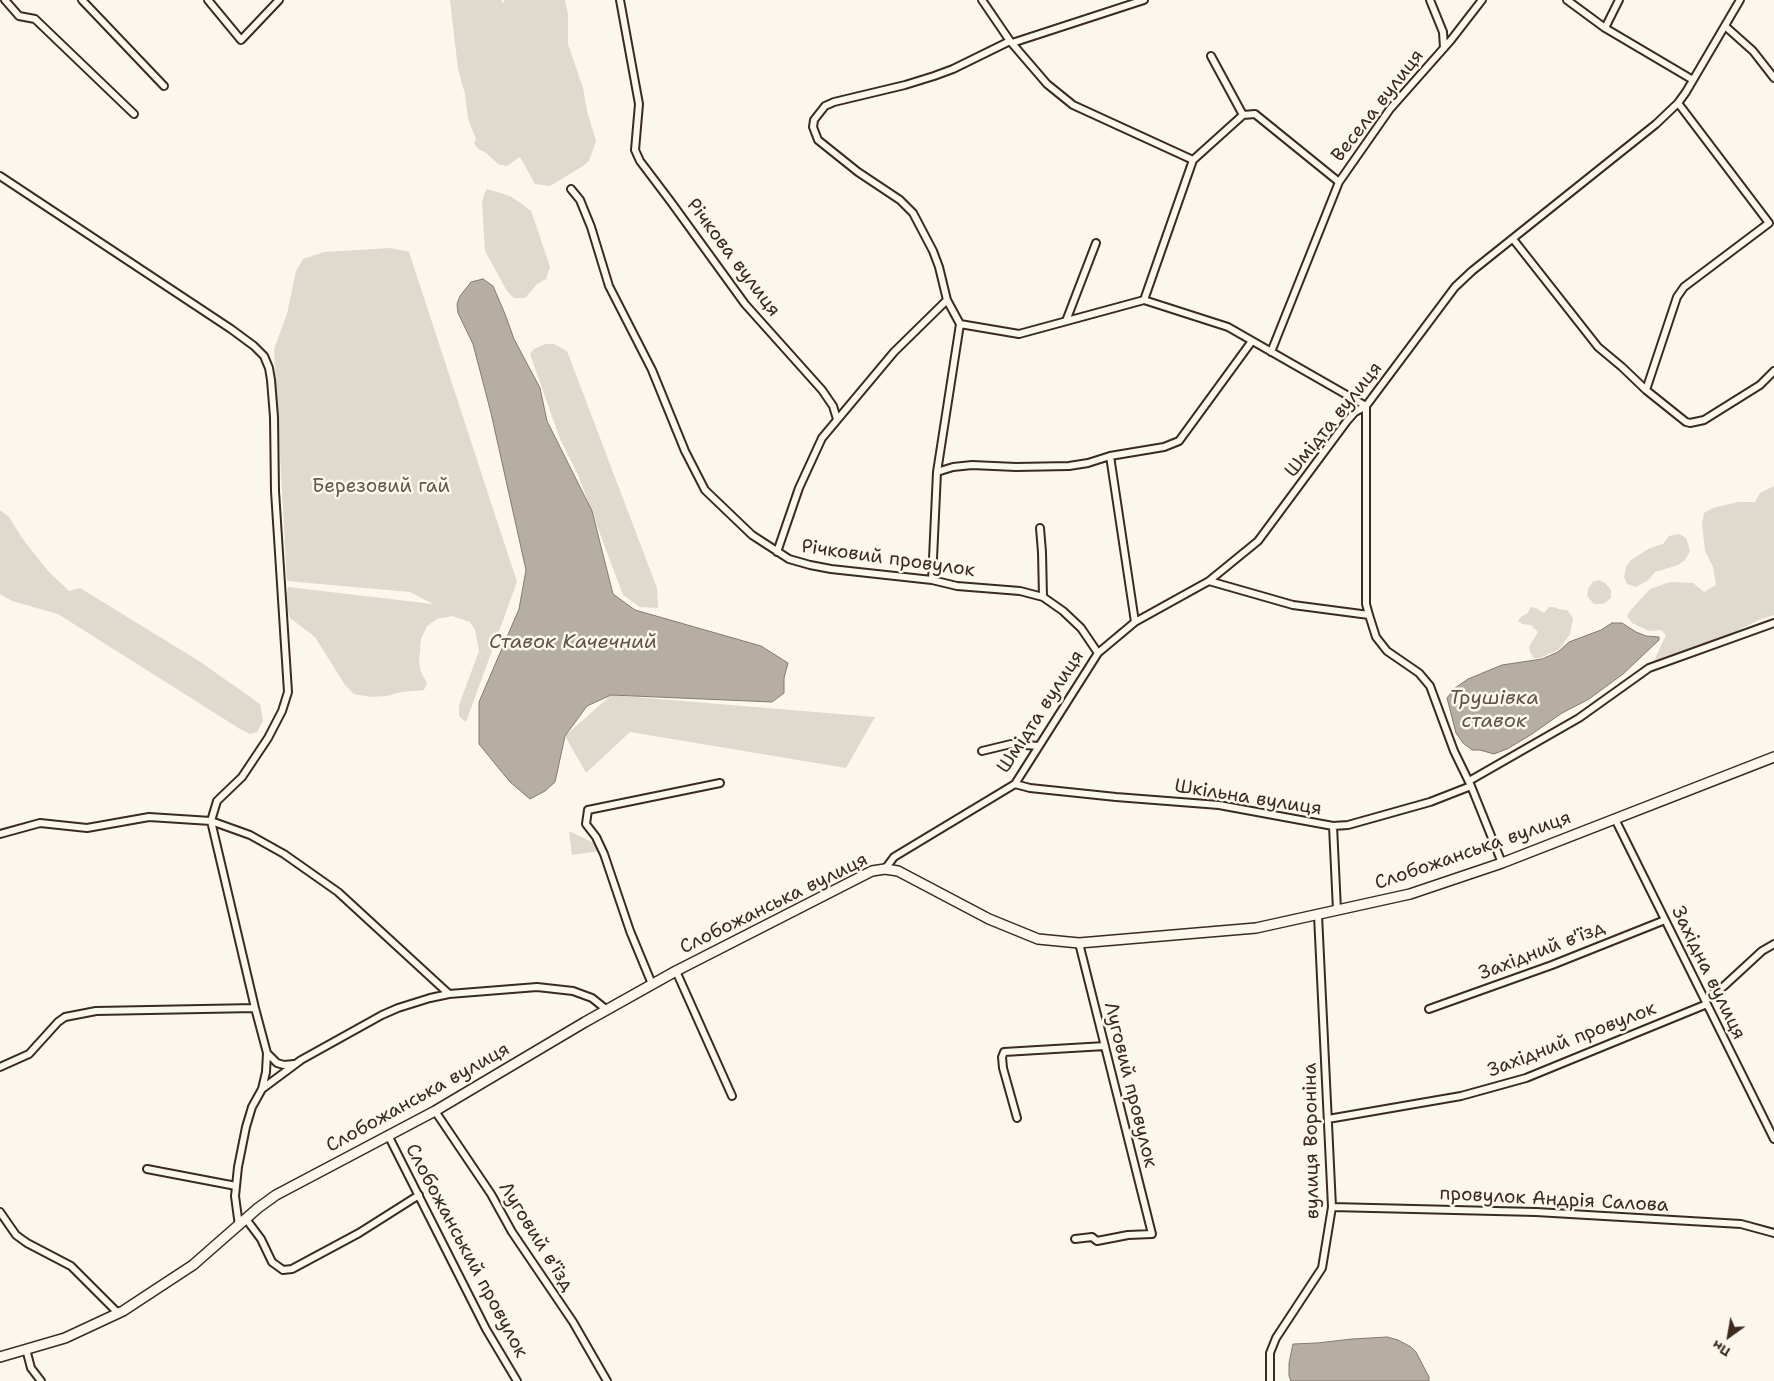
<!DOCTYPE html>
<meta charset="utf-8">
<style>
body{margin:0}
#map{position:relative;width:1774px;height:1381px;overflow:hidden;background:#fbf7ec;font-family:"Shantell Sans",sans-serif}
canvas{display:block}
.north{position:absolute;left:1704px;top:1311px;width:50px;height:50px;-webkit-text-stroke:4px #fbf7ec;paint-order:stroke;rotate:212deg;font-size:14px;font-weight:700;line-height:20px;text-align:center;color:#3b2a1e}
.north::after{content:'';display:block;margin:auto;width:18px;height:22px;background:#3b2a1e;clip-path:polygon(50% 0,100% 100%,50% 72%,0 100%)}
</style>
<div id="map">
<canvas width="1774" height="1381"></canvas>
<div class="north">Пн</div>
</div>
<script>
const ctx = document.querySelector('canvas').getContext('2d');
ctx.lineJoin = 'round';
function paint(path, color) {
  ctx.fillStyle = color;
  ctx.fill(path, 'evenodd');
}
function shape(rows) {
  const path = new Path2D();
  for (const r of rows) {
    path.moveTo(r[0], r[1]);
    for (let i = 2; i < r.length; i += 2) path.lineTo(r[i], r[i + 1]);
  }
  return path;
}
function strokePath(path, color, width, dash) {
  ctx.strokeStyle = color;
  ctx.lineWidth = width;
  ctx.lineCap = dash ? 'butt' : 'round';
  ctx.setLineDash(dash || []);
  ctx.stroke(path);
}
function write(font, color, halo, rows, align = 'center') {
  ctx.font = font + ' "Shantell Sans",sans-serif';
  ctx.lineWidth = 5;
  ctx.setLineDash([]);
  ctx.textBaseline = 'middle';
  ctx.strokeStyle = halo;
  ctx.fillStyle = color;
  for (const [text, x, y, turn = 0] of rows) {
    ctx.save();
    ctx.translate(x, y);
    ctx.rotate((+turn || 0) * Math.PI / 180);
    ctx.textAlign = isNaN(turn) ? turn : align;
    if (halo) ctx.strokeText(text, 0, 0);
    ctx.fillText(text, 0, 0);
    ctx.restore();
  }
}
paint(shape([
 [450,0,501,0,503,3,505,0,565,0,568,14,568,44,583,88,587,111,596,141,589,161,583,166,550,186,535,184,520,157,507,166,498,164,485,152,478,149,474,143,476,139,468,119,465,94,458,69],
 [487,189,510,196,522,204,531,211,535,222,550,267,546,279,537,284,525,298,514,298,507,291,485,251,482,204,484,194],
 [391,248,409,252,517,582,466,722,459,716,459,705,479,651,475,630,470,622,452,616,437,619,427,626,421,639,419,663,421,672,427,683,424,690,401,692,387,696,371,697,354,694,345,685,315,637,290,618,285,604,288,587,433,604,410,592,287,581,274,349,287,314,296,271,303,259,324,252],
 [545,344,554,344,567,351,657,588,658,608,640,607,623,595,578,475,560,439,530,354,534,349],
 [1774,486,1774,615,1759,620,1658,669,1653,663,1666,635,1661,630,1649,631,1632,623,1627,616,1629,612,1650,589,1670,582,1693,583,1704,592,1716,585,1713,567,1705,551,1702,524,1704,513,1713,508,1738,502,1755,502,1760,493],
 [0,510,9,517,22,538,48,571,69,591,80,588,199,661,260,704,263,721,257,732,250,734,240,729,58,614,12,601,0,594],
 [1679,534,1686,538,1690,551,1685,560,1678,565,1655,572,1647,581,1636,587,1627,584,1624,577,1626,567,1631,560,1650,548,1663,544,1669,536],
 [1599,580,1605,583,1611,590,1611,598,1603,604,1594,604,1587,596,1588,589,1593,582],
 [1531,607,1536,608,1544,613,1549,607,1554,607,1558,609,1567,610,1573,618,1570,634,1561,647,1558,650,1540,658,1534,658,1530,652,1529,647,1538,632,1531,625,1522,624,1518,621,1522,616,1527,614],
 [611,695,875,717,846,768,630,732,586,773,565,736],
 [569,831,596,844,600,851,572,855]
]), '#dfd9ce');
const water = shape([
 [483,279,493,286,505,314,514,339,540,388,547,421,592,511,613,594,635,610,761,646,788,663,784,678,784,693,772,702,611,695,587,706,565,736,555,782,545,791,530,799,510,782,479,744,479,702,519,609,526,570,491,413,473,344,458,313,457,304,460,296,471,282,483,279],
 [1612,623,1622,623,1636,632,1646,636,1659,637,1659,640,1623,674,1589,699,1562,713,1532,734,1507,749,1494,754,1480,750,1472,750,1463,743,1456,733,1447,698,1455,688,1468,679,1502,665,1542,659,1558,652,1569,642,1601,630,1612,623],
 [1387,1337,1398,1340,1411,1347,1416,1352,1429,1377,1429,1381,1291,1381,1289,1376,1289,1363,1293,1344,1317,1343,1352,1339,1387,1337]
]);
paint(water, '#b6aea2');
strokePath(water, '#85796d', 1);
const street = shape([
 [5,0,19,16,35,19,134,114],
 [82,0,164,86],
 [208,0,241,40,279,0],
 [620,0,639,104,635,150,640,161,671,202,745,304,822,390,833,406,837,419],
 [982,0,1010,41,1047,84,1073,105,1193,160],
 [1430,0,1443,32,1444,48],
 [1567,0,1605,28,1693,80],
 [1725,26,1753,51,1774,78],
 [1605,28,1619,0],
 [1010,41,953,69,934,76,905,85,834,102,825,106,814,120,813,127,818,140,858,172,900,200,913,213,933,251,939,267,947,300,960,324,1019,334,1144,300,1228,327,1366,406],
 [1012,43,1144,0],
 [1211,56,1243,115],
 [0,176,231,329,254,346,264,356,269,368,271,380,274,417,275,491,288,692,282,711,268,738,242,777,217,801,211,821,255,1008,267,1053,266,1072,262,1089,252,1107,246,1127,238,1167,235,1196,239,1226],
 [571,189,580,200,591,227,609,286,652,370,685,451,705,490,752,535,789,559,810,565,831,569,932,580,957,586,1020,591,1043,597,1063,611,1081,628,1098,653],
 [1513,239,1598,347,1622,367,1646,390,1686,422,1690,423,1704,420,1760,385,1774,371],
 [1144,300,1193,160,1243,115,1255,114,1339,182],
 [1066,321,1096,243],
 [1271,352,1339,182,1390,109,1451,40,1482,0],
 [1646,390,1677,297,1684,287,1769,223,1678,103],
 [1366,406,1366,604,1369,615,1376,637,1387,651,1419,673,1430,686,1454,751,1471,786,1502,863],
 [1110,456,1135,622],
 [937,472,953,467,972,465,1016,467,1069,466,1088,463,1110,456,1164,447,1179,441,1252,341],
 [1040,528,1042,552,1043,597],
 [777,552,799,488,822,438,894,352,947,300],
 [932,580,937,472,960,324],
 [1209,581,1293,605,1369,615],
 [982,751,1011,744,1039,746],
 [1469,781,1579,718,1649,668,1774,623],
 [1015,784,1030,788,1116,797,1219,805,1333,826,1348,825,1430,802,1471,786],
 [1615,819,1774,1139],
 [1333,826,1337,910],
 [0,834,40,823,87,828,149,817,211,821,250,835,284,854,338,892,449,994],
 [885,869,894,857,1015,784,1098,653,1135,622,1209,581,1258,541,1347,421,1355,412,1366,406,1455,287,1472,271,1656,124,1678,103,1686,92,1740,0],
 [676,971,732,1096],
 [652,984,630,931,604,854,596,837,586,824,588,810,720,783],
 [1705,1000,1724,986,1762,951,1774,944],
 [1429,1009,1552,965,1665,920],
 [267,1053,277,1063,284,1065,294,1064],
 [0,1067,29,1054,58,1022,65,1017,96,1011,255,1008],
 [262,1089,301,1060,382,1015,398,1008,430,998,449,994,537,987,573,991,592,998,607,1010],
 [435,1111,491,1194,512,1232,573,1322,607,1381],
 [1017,1118,1003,1068,1002,1057,1004,1052,1105,1046],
 [1328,1119,1461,1096,1526,1078,1707,1004],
 [388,1135,486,1329,517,1381],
 [147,1169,236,1186],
 [1332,1207,1536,1212,1741,1224,1774,1233],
 [0,1212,16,1235,27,1243,71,1266,118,1313],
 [246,1219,261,1239,272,1262,283,1270,292,1269,359,1233,419,1195],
 [1075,1239,1092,1237,1097,1241,1128,1235,1152,1234,1079,943],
 [26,1349,31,1368,41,1381],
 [1270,1381,1270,1353,1276,1338,1322,1268,1332,1207,1318,915]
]);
const secondary = shape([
 [0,1357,65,1338,123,1311,193,1265,258,1208,276,1195,435,1111,585,1022,676,971,872,871,885,869,898,871,989,919,1038,939,1079,943,1256,928,1410,894,1502,863,1774,757]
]);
strokePath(street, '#3b2a1e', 10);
strokePath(secondary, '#3b2a1e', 12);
strokePath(street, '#fbf7ec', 6);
strokePath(secondary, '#fbf7ec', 9);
write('19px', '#3b2a1e', '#fbf7ec', [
 ["Весела вулиця",1378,106,-52],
 ["Річкова вулиця",733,258,53],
 ["Шмідта вулиця",1334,420,-51],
 ["Річковий провулок",888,559,8],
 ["Шмідта вулиця",1041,712,-57],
 ["Шкільна вулиця",1248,798,9],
 ["Слобожанська вулиця",1473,851,-19],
 ["Слобожанська вулиця",774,904,-26],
 ["Західний в'їзд",1542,951,-21],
 ["Західна вулиця",1708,973,64],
 ["Західний провулок",1572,1040,-21],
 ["Луговий провулок",1130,1085,76],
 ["Слобожанська вулиця",418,1098,-29],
 ["вулиця Вороніна",1312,1141,-91],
 ["провулок Андрія Салова",1554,1200,3],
 ["Луговий в'їзд",536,1237,58],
 ["Слобожанський провулок",466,1251,62]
]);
write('19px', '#64564a', '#fbf7ec', [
 ["Березовий гай",381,487]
]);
write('italic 20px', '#605246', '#fbf7ec', [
 ["Ставок Качечний",573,643],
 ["Трушівка",1494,699],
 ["ставок",1494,722]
]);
</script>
